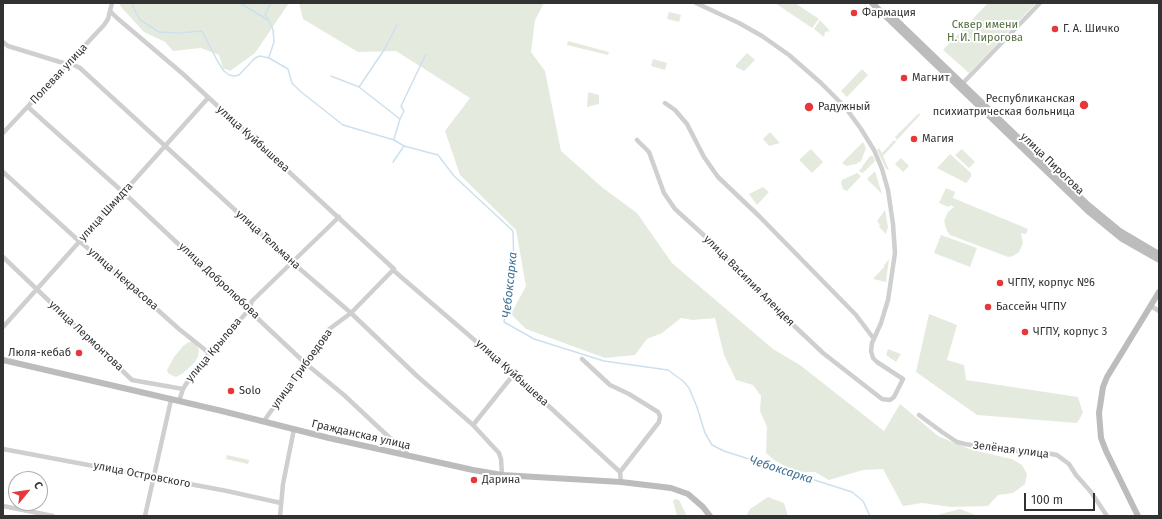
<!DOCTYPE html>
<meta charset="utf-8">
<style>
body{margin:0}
#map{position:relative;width:1162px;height:519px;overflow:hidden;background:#fff;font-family:"Fira Sans",sans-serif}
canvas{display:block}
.frame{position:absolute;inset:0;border:4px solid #323232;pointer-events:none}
.north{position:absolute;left:8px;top:471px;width:40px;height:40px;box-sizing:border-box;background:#fff;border:1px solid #adadad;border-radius:50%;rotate:61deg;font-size:11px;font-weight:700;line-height:16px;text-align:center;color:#323232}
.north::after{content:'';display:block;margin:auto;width:14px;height:18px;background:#e7363c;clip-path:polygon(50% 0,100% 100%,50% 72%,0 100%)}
.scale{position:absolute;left:1024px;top:493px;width:71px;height:18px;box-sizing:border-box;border:2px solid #323232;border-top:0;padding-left:5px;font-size:12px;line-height:14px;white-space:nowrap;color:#323232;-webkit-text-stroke:3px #fff;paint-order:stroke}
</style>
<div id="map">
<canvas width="1162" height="519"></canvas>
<div class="frame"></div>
<div class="north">С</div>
<div class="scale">100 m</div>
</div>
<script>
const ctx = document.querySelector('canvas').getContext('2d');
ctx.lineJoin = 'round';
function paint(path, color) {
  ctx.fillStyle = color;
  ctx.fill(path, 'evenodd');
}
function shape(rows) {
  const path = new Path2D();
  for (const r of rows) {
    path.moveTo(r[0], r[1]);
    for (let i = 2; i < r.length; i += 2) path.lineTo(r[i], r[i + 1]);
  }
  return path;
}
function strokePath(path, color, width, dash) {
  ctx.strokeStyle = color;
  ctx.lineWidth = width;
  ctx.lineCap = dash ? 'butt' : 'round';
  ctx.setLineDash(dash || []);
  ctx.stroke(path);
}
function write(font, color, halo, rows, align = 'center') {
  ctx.font = font + ' "Fira Sans",sans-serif';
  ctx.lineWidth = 4;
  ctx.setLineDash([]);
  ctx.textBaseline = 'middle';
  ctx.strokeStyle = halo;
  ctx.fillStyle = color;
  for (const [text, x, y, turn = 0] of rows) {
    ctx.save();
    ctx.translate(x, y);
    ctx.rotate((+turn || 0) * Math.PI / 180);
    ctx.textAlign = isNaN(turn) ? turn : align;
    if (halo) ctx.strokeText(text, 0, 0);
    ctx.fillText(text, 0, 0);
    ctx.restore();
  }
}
paint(shape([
 [119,3,289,3,255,53,230,71,223,68,219,55,201,48,173,51,165,42,144,32,121,7],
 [299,3,544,3,535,20,531,52,545,71,561,151,603,188,637,213,672,263,773,349,800,365,884,431,900,404,938,436,972,450,1012,459,1022,465,1027,474,1025,484,1013,493,998,495,988,506,951,507,922,503,903,506,883,469,863,470,829,480,815,472,796,472,774,460,766,453,767,427,760,411,761,396,753,385,736,380,724,355,715,318,693,320,681,318,662,333,647,339,635,355,605,358,526,329,511,314,526,286,516,230,460,175,445,131,470,98,396,51,358,52,303,19],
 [775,3,795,3,819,19,812,28],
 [988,3,1036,3,969,73,943,50],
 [669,12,681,15,679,22,667,19],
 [820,20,830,31,825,32,824,37,814,29],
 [568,41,609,52,608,55,567,45],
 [747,53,755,60,744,71,736,67,736,65],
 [653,59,667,63,665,70,651,66],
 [862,69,868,75,847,97,841,91],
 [588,92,599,95,599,104,587,107],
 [918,114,921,114,897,140,895,137],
 [770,132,780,143,769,146,763,139],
 [894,140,896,142,883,156,889,170,886,169,877,150,879,148,882,153],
 [863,142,866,148,861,161,856,164,846,166,842,163],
 [811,149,823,162,812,173,799,160],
 [962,149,975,162,969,168,955,155],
 [950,154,971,173,971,177,966,183,937,168],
 [870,156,873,156,875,161,863,173,860,172,859,171],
 [901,158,909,166,903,172,895,164],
 [875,171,882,194,867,179],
 [857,173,861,176,847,191,843,189,841,183,842,180],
 [763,187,769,192,757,205,749,194],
 [946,188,955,192,953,198,1028,229,1026,234,1021,233,1023,243,1019,252,1013,256,1008,257,950,235,947,231,944,221,948,212,954,207,950,205,949,207,939,203],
 [885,210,888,227,886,234,879,227,880,225,877,221],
 [941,235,977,248,970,267,934,253],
 [889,259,886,282,873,279,884,267,884,265],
 [929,314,957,325,947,360,964,365,966,380,1078,397,1083,413,1077,423,977,415,916,372],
 [189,342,192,342,196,345,199,350,198,357,194,363,182,374,176,377,171,375,168,373,167,370,174,357,183,346],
 [888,349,901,354,896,362,886,355],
 [227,455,249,460,248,464,226,459],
 [768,497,784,503,788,516,746,516,750,509],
 [675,499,679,500,687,516,677,516,673,501],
 [960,509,978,516,936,516,937,515]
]), '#e4ebde');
strokePath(shape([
 [131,3,140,20,159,32,178,33,202,31,218,62,224,71,229,75,234,76,239,75,255,58,260,56,269,58,288,69,292,83,300,91,343,125,394,140,404,146,438,155,454,176,513,231,514,269,504,322,534,339,604,361,668,370,683,381,689,388,697,407,705,433,712,445,724,451,852,492,863,501,870,516],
 [240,3,268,20],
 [269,57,274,42,273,29,265,14,271,3],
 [331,76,359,87,400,119,394,139],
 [359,87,384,50,397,25],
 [400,119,404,111,401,106,426,54],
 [393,162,404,146]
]), '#cde0ee', 1.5);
strokePath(shape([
 [110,11,117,18,183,74,394,269,351,313,328,330,264,421],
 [3,42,8,46,60,62,74,65,80,68,293,263,351,313,417,376,473,425,499,453,501,459,502,475],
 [962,84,1040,3],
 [665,103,675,110,687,124,704,157,718,177,759,216,856,315,874,339],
 [28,107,124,193,305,363,344,395,408,455],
 [3,133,104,25,108,19,112,3],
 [637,140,649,152,664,193,675,209,708,239,769,302,823,353,882,399,890,400,894,397,903,379,877,362,873,358,871,351,872,343,881,323,888,300,895,253,893,224,888,190,882,169,874,150,861,129,845,107,821,83,789,55,762,36,739,23,696,3],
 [3,172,79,241,95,254,179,329,209,353],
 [3,257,132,380,183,389],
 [393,270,514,374,620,472,621,482],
 [1151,306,1159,311],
 [3,327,208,98],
 [582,359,610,385,629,394,658,412,660,416,659,422,620,472],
 [179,401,183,389,193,373,209,353,249,310,252,301,339,217],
 [919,415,942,432,957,442,965,444,993,449,1046,453,1057,455,1069,464,1076,475,1091,492,1107,516],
 [473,425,514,374],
 [3,449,227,491,281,503],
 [3,506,53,516],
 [145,516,171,400],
 [280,516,283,484,294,429]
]), '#cfcfcf', 4.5);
strokePath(shape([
 [872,3,1089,212,1122,239,1159,260],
 [894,18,1086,203,1120,231,1159,254],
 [3,360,222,411,329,438,473,470,502,475,621,482,671,488,688,494,703,507,710,516],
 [1138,516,1106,451,1101,438,1099,413,1103,387,1107,377,1159,292]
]), '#bcbcbc', 6);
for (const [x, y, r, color] of [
 [854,13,4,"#e7363c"],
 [1055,29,4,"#e7363c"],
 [904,78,4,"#e7363c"],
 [1084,105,5,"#e7363c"],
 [809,107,5,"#e7363c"],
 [914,139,4,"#e7363c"],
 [1000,283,4,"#e7363c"],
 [988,307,4,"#e7363c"],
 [1025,332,4,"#e7363c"],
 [79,353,4,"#e7363c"],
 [231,391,4,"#e7363c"],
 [474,480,4,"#e7363c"]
]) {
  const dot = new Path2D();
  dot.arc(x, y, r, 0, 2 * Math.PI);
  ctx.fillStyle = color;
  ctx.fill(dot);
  strokePath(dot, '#fff', 1.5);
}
write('11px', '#323232', '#fff', [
 ["Фармация",862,13],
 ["Г. А. Шичко",1063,29],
 ["Магнит",912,78],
 ["Республиканская",1075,99,"right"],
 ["психиатрическая больница",1075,112,"right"],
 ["Радужный",818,107],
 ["Магия",922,139],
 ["ЧГПУ, корпус №6",1008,283],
 ["Бассейн ЧГПУ",996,307],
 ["ЧГПУ, корпус 3",1033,332],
 ["Люля-кебаб",71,353,"right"],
 ["Solo",239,391],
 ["Дарина",482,480]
], 'left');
write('11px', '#536f3e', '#fff', [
 ["Сквер имени",985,25],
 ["Н. И. Пирогова",985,38]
]);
write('11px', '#323232', '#fff', [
 ["Полевая улица",59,74,-47],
 ["улица Куйбышева",253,139,42],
 ["улица Пирогова",1052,164,44],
 ["улица Шмидта",106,212,-48],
 ["улица Тельмана",268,240,42],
 ["улица Некрасова",123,279,41],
 ["улица Добролюбова",219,281,43],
 ["улица Василия Алендея",749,281,45],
 ["улица Лермонтова",86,336,43],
 ["улица Крылова",214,350,-50],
 ["улица Грибоедова",302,369,-54],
 ["улица Куйбышева",512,373,42],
 ["Гражданская улица",361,435,13],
 ["Зелёная улица",1011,450,7],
 ["улица Островского",142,475,11]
]);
write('italic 12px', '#3e7196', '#fff', [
 ["Чебоксарка",510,285,-84],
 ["Чебоксарка",781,470,18]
]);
</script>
